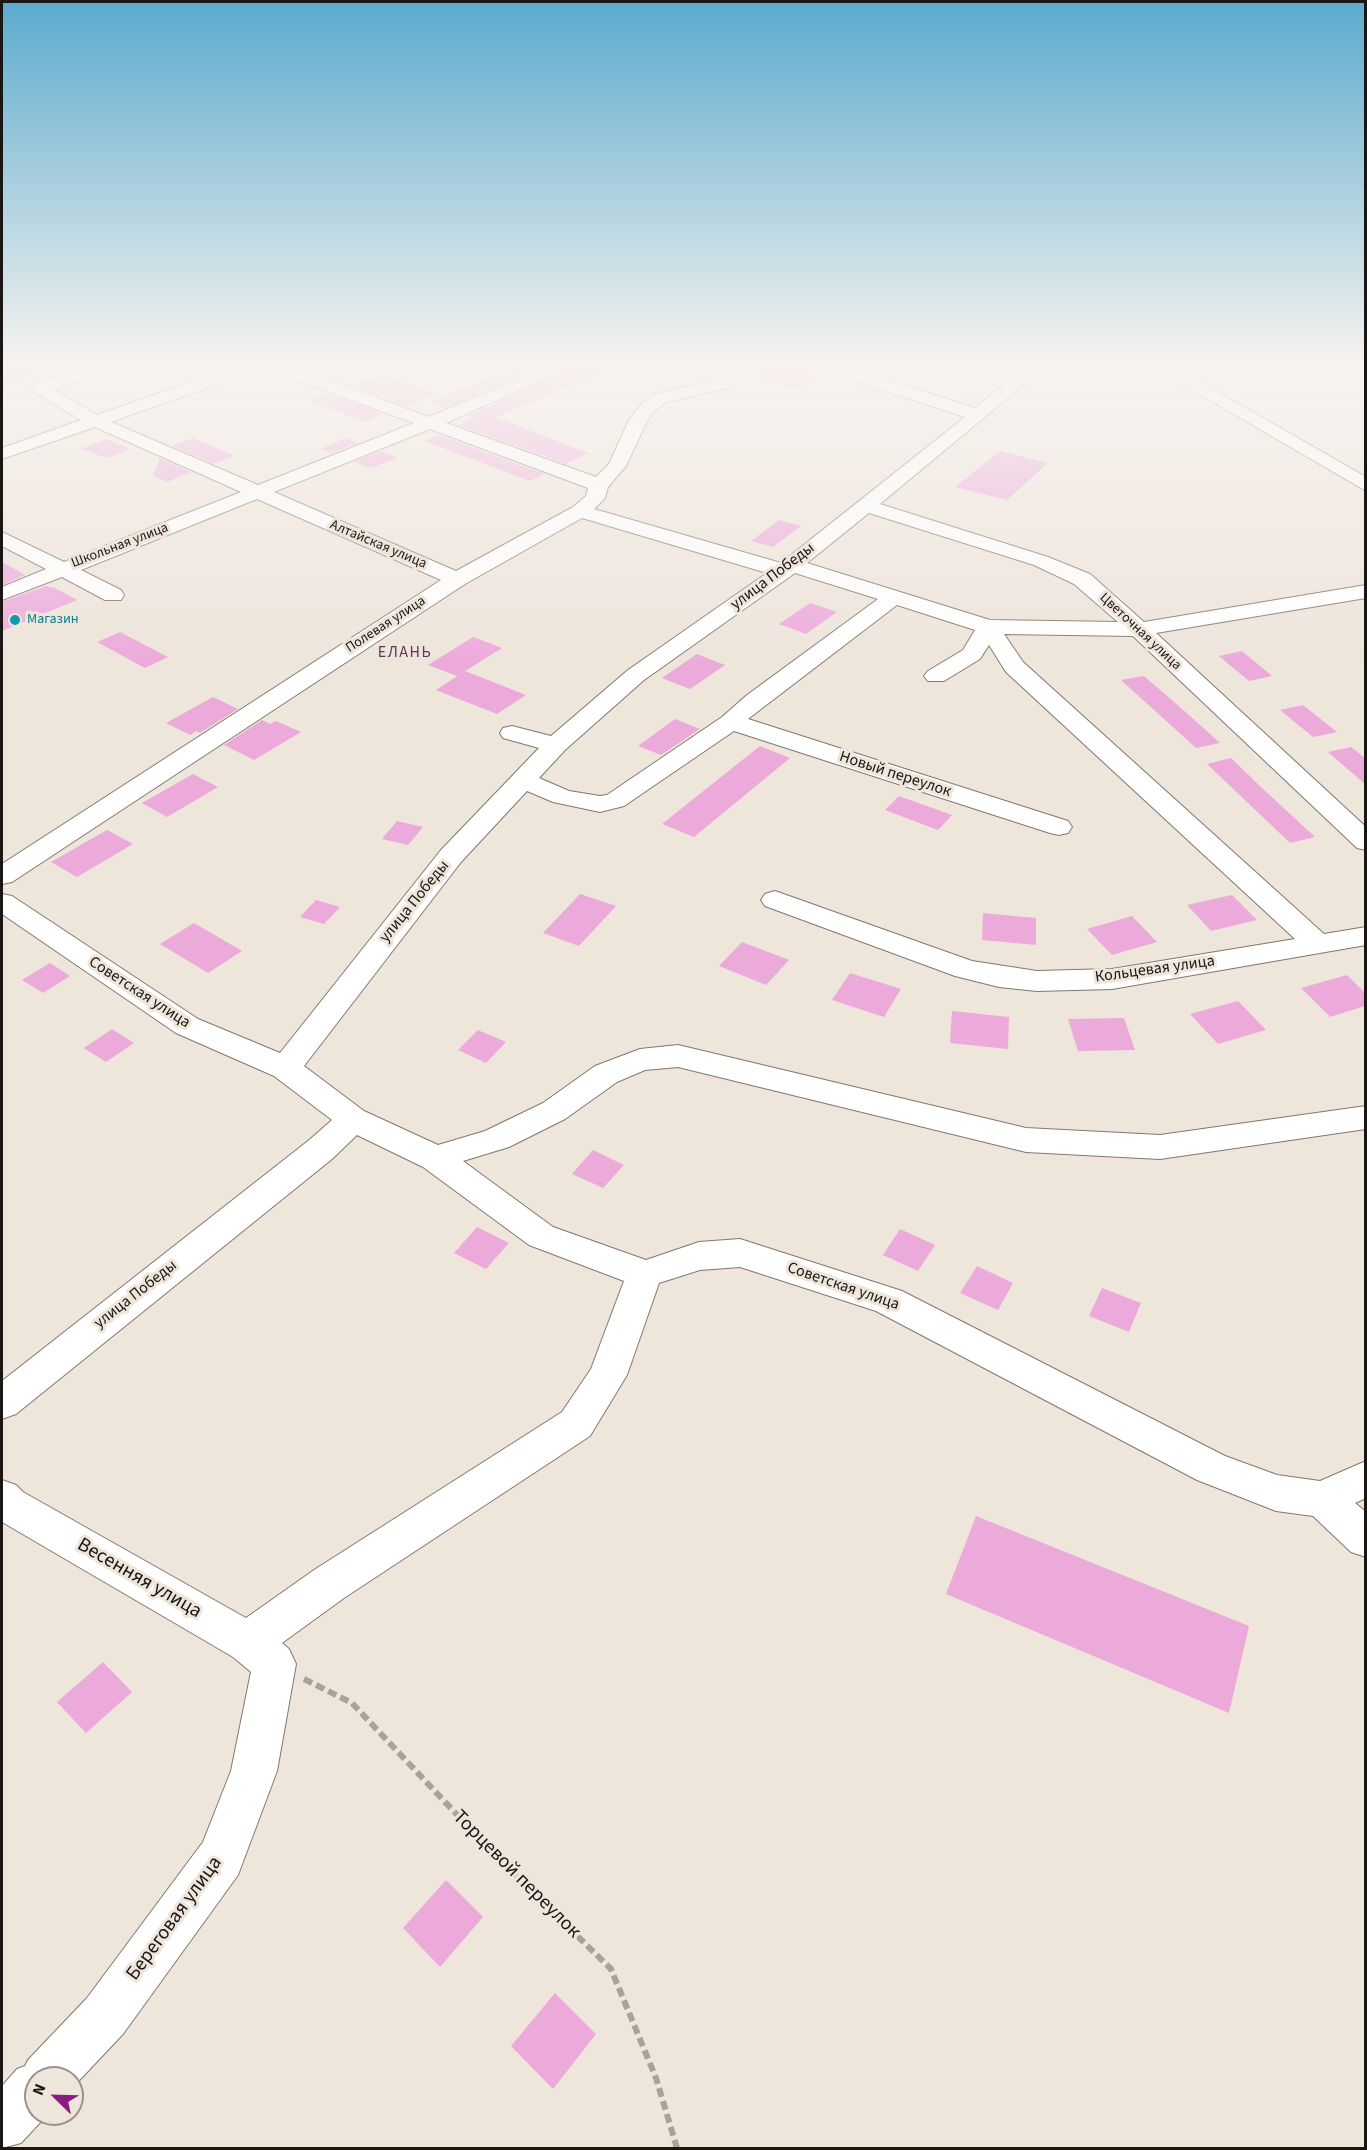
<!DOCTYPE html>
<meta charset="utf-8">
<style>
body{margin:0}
#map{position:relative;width:1367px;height:2150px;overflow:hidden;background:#eee5db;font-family:"Source Sans 3",sans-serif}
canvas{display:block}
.frame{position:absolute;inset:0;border:3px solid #1a1613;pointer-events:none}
.north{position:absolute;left:24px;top:2066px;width:60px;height:60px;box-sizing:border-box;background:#eee5db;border:2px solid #99928b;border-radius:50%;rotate:293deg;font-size:16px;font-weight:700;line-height:24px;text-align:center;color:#1a1613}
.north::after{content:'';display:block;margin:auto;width:21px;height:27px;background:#8b1c80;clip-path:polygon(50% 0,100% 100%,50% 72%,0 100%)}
</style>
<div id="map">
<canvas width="1367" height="2150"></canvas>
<div class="frame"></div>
<div class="north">N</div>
</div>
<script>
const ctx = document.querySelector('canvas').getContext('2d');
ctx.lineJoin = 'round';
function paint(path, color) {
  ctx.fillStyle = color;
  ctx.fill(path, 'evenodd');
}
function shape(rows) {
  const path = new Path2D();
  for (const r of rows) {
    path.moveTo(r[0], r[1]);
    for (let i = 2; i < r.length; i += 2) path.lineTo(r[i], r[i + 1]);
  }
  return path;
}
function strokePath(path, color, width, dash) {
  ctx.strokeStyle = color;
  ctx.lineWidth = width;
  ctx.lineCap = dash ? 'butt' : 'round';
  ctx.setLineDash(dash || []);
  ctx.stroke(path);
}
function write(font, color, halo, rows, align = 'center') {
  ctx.font = font + ' "Source Sans 3",sans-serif';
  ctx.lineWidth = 6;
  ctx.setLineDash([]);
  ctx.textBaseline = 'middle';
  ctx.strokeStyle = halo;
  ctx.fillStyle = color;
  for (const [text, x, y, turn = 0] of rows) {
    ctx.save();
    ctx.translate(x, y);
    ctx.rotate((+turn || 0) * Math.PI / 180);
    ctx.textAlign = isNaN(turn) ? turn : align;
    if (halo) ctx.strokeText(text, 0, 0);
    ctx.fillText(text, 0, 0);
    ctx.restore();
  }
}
paint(shape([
 [2,363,60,363,60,367,2,387],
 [528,363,550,363,446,408,430,402],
 [776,363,782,363,824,377,795,390,748,375],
 [580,365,604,373,495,417,588,453,566,464,459,425,475,418,468,416],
 [383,374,435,394,406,406,351,386],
 [328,394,384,414,365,422,310,401],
 [439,435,544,474,530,481,424,441],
 [193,438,235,456,214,464,172,446],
 [346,438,358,443,331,453,320,449],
 [106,439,130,449,107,458,81,449],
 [381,451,397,458,371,468,354,462],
 [1000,451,1048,463,1007,500,955,487],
 [160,458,191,472,167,482,153,475],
 [779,520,801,526,773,547,751,541],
 [2,562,25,575,2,585],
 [46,586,55,588,77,600,2,631,2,602],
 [810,603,837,612,806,634,779,624],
 [120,632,168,657,145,668,97,642],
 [473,637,502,648,457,676,428,665],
 [1242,651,1272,676,1249,681,1219,656],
 [697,654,725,665,690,689,662,678],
 [465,671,526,695,497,714,436,690],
 [1144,676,1189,715,1220,743,1196,748,1121,680],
 [213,697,238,709,200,733,196,731,190,735,166,723],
 [1303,705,1337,732,1313,737,1280,710],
 [675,719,700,729,661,755,638,746],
 [262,720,270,724,276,721,301,732,254,760,224,745],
 [760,746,790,758,694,837,662,824],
 [1351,747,1365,758,1365,784,1328,752],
 [1231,758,1263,789,1315,837,1290,843,1207,764],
 [193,774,218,787,167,817,142,803],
 [899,796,952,815,938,830,885,810],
 [397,821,423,827,408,845,382,839],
 [107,830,133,844,77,877,51,862],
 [580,894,616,906,579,946,543,933],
 [1232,895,1257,920,1211,931,1187,905],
 [316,900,340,907,324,924,300,917],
 [983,913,1036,918,1036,945,982,940],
 [1132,916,1157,942,1112,955,1087,929],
 [194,923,242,951,208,973,160,944],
 [742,942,789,960,766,985,719,966],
 [50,963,70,976,43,993,22,980],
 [850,973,901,989,884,1017,832,1000],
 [1347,975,1365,993,1365,1006,1330,1017,1301,988],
 [1238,1001,1266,1030,1218,1044,1190,1014],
 [952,1011,1009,1017,1008,1049,950,1043],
 [1124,1018,1135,1050,1078,1051,1068,1019],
 [112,1029,134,1043,106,1062,84,1048],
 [478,1030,506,1042,486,1063,458,1050],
 [593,1150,624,1165,603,1188,572,1174],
 [477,1227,509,1243,486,1269,454,1253],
 [900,1229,935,1245,918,1271,883,1255],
 [977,1266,1013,1283,998,1310,960,1293],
 [1102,1288,1141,1303,1129,1332,1089,1316],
 [976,1516,1249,1626,1229,1713,946,1594],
 [103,1662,132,1692,86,1733,57,1702],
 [446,1880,483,1917,440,1967,403,1928],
 [555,1993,596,2034,553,2089,511,2046]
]), '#ecaadb');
const minor = shape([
 [96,363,121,363,119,367,54,389,97,415,244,363,283,363,429,417,557,363,580,363,446,423,596,477,609,464,629,420,642,403,655,394,715,380,734,363,752,363,727,388,667,402,654,411,647,421,626,466,608,487,605,498,594,509,781,563,965,417,811,367,809,363,835,363,975,408,1031,363,1050,363,880,504,1048,557,1090,574,1144,622,1366,585,1366,598,1156,633,1366,827,1366,850,1357,848,1133,636,1004,634,1023,662,1324,934,1366,927,1366,945,1112,989,1037,991,999,987,955,976,765,906,761,900,765,894,775,891,972,961,1037,971,1112,969,1295,939,1006,672,989,645,980,659,944,681,928,681,924,676,928,671,963,650,975,630,897,605,748,719,1068,821,1072,827,1068,833,1059,835,1050,833,734,731,624,806,600,812,553,802,527,791,461,862,304,1066,364,1111,438,1145,485,1131,543,1103,595,1066,640,1049,678,1045,1026,1128,1160,1135,1366,1106,1366,1129,1160,1159,1026,1152,678,1067,645,1070,617,1082,565,1119,509,1147,463,1161,553,1227,646,1260,699,1242,740,1239,902,1291,1225,1456,1277,1475,1320,1481,1366,1461,1366,1498,1355,1503,1366,1512,1366,1557,1351,1552,1313,1516,1276,1511,1197,1480,876,1311,740,1267,700,1270,659,1283,627,1375,590,1436,344,1598,282,1643,289,1649,296,1664,277,1771,238,1875,123,2034,72,2088,72,2078,36,2078,36,2114,48,2114,21,2143,2,2148,2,2086,17,2069,25,2066,28,2060,87,1998,203,1842,231,1771,251,1672,233,1657,2,1522,2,1480,16,1485,23,1492,246,1618,314,1570,562,1412,591,1369,624,1281,529,1245,423,1167,357,1135,332,1159,16,1414,2,1419,2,1381,308,1141,332,1120,274,1076,176,1033,2,914,2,894,12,896,198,1019,280,1053,441,850,539,748,503,738,500,733,503,728,512,726,551,736,628,670,767,573,582,518,465,584,12,882,2,884,2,864,441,580,257,499,81,570,121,590,124,595,121,600,105,600,62,577,2,600,2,587,46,569,2,546,2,532,64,562,241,492,95,427,2,459,2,448,81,420,34,392,31,388,34,384,96,363],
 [263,368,414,423,258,485,111,422,263,368],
 [430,429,588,488,586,496,573,507,456,571,274,492,430,429],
 [869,513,1034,565,1074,584,1118,622,990,620,807,563,869,513],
 [795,573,878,599,747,695,722,717,607,795,600,796,569,791,539,778,565,750,644,680,795,573],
 [1146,363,1167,363,1366,477,1366,491,1146,363],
 [1333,363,1355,363,1366,369,1366,381,1333,363]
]);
strokePath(minor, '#81786f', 2);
strokePath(shape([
 [304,1679,352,1703,493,1853,611,1969,656,2078,677,2148]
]), '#a9a29a', 6, [9, 4.5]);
paint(minor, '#fff');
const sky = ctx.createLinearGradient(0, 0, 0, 664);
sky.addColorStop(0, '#5babce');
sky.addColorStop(0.55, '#f7f3ef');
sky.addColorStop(1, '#f7f3ef00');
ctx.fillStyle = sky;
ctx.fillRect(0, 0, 1367, 664);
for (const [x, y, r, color] of [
 [15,620,6,"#0f9aa8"]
]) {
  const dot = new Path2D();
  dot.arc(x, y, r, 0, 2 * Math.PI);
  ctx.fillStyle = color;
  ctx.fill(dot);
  strokePath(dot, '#eee5db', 2);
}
write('14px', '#1a1613', '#eee5db', [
 ["Алтайская улица",378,545,23],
 ["Школьная улица",120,546,-21],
 ["Полевая улица",386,625,-33],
 ["Цветочная улица",1140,632,43]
]);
write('14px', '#0d838f', '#eee5db', [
 ["Магазин",27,620]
], 'left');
write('16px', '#1a1613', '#eee5db', [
 ["улица Победы",773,577,-37],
 ["Новый переулок",895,775,18],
 ["улица Победы",415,902,-51],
 ["Кольцевая улица",1155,970,-8],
 ["Советская улица",139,993,33],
 ["Советская улица",843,1287,19],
 ["улица Победы",136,1295,-38]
]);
ctx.letterSpacing = '1.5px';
write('16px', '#66305f', '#eee5db', [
 ["ЕЛАНЬ",405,653]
]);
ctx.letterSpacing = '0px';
write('20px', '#1a1613', '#eee5db', [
 ["Весенняя улица",139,1579,30],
 ["Торцевой переулок",516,1875,45],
 ["Береговая улица",175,1919,-54]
]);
</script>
